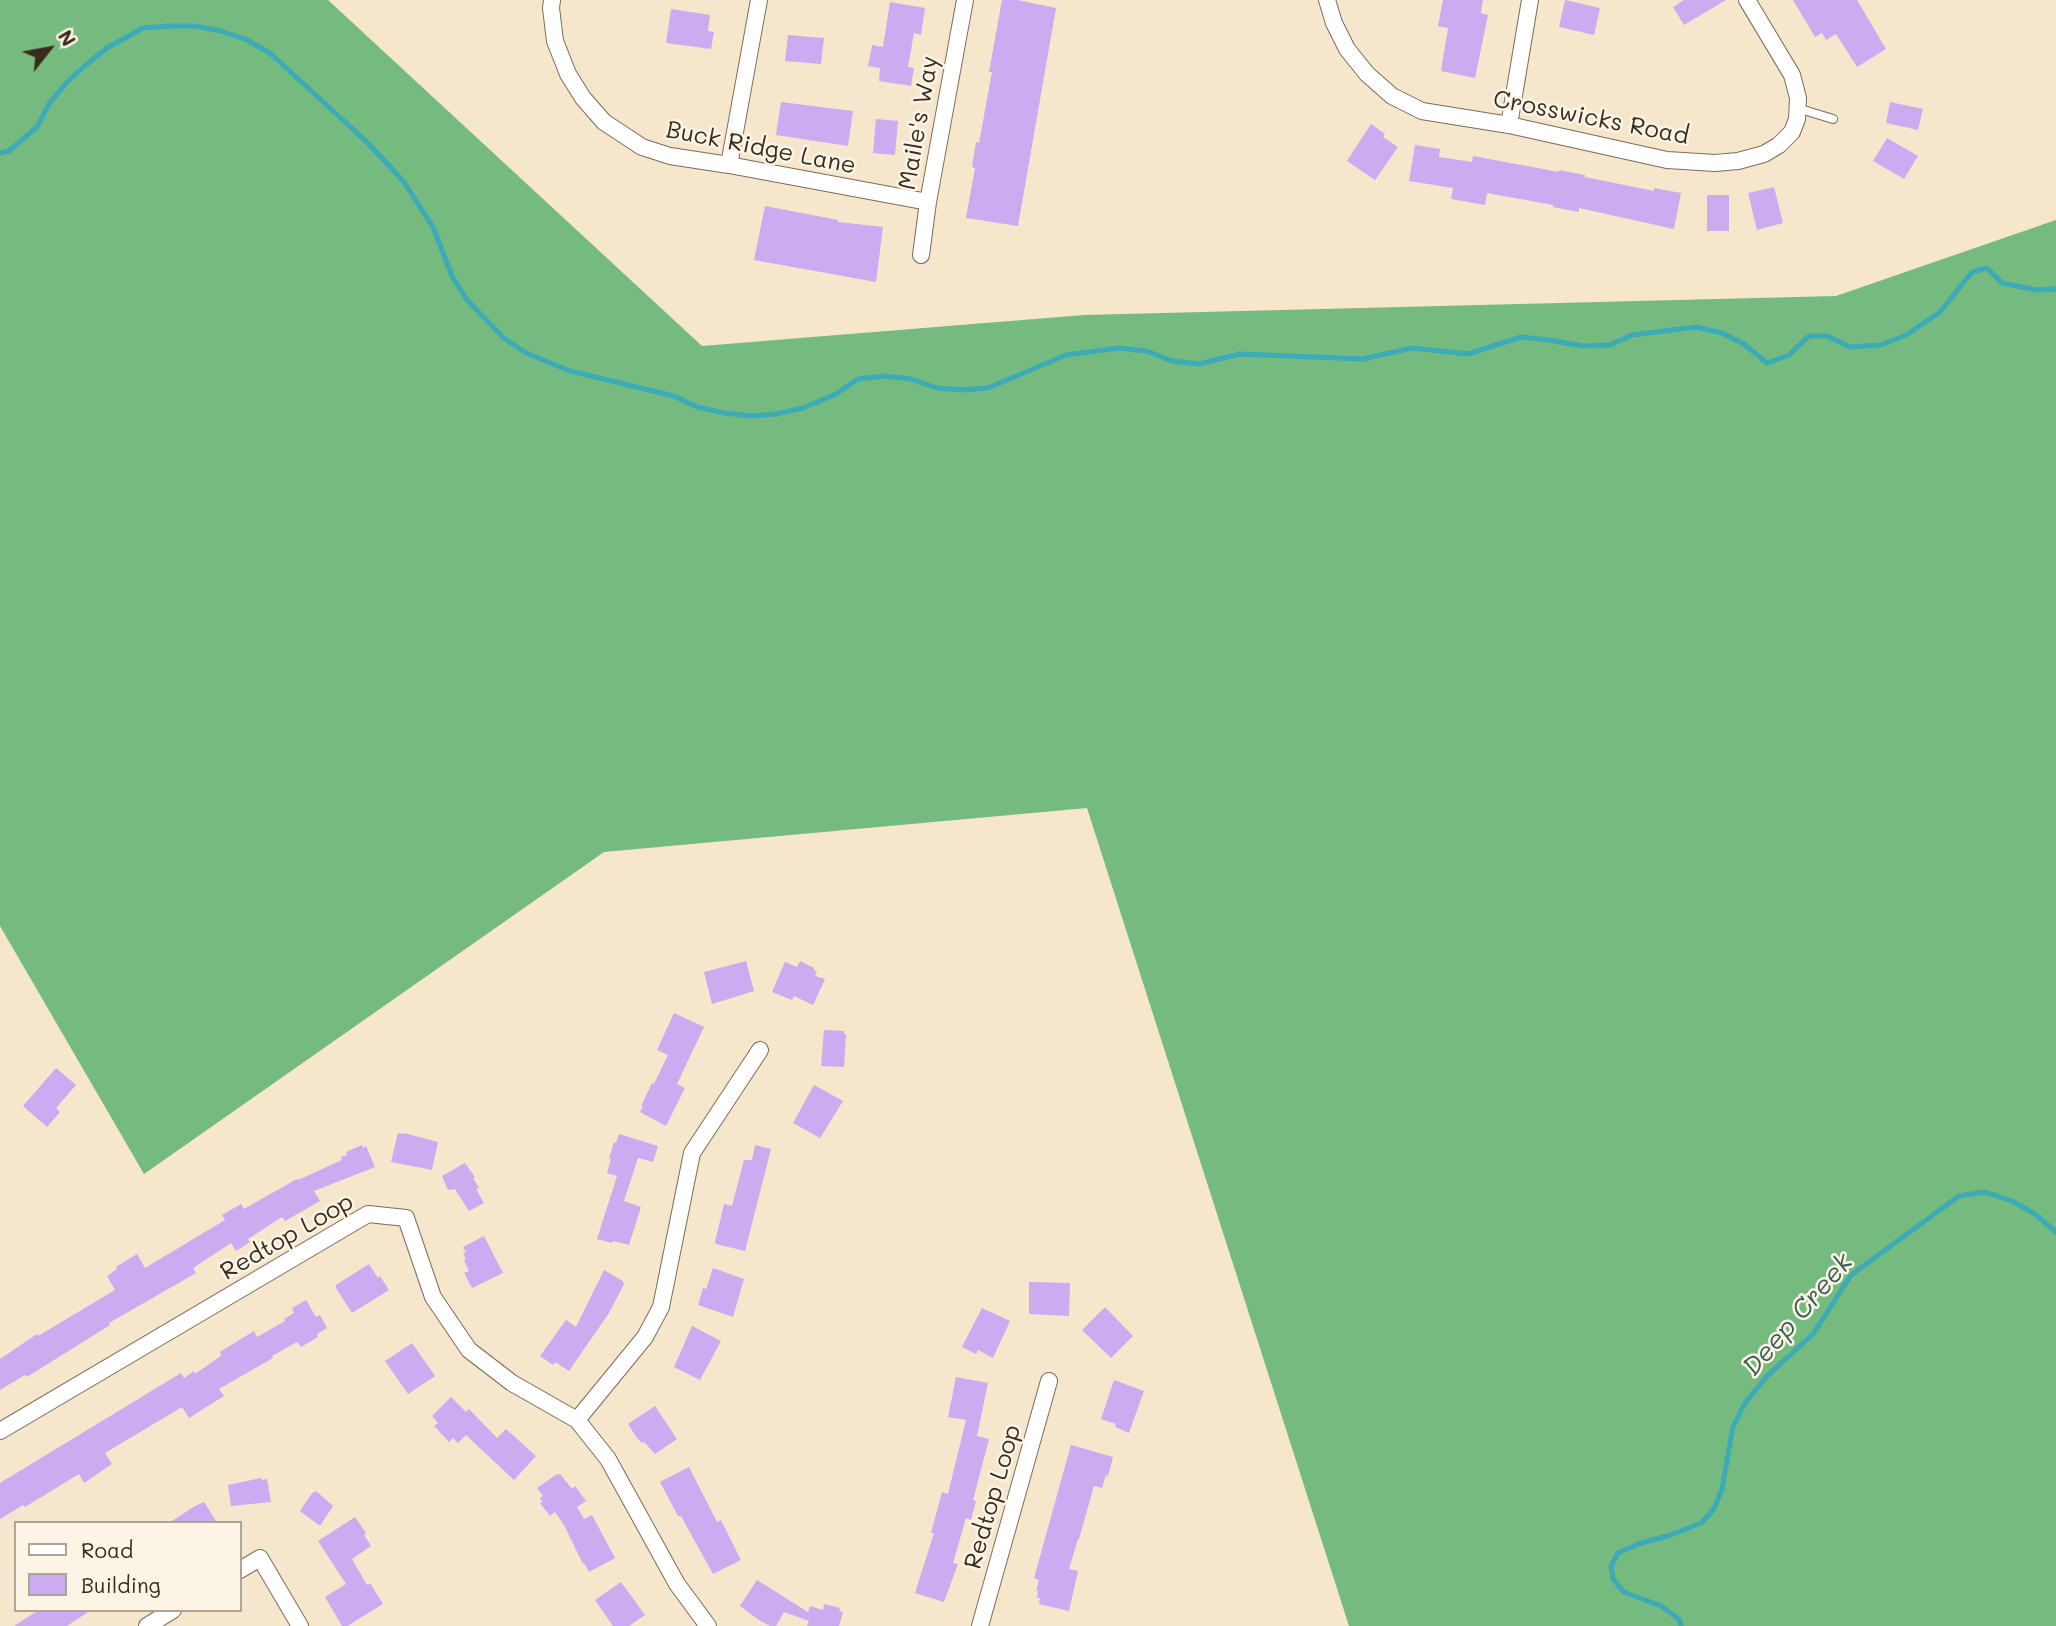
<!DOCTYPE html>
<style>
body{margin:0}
#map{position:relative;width:2056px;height:1626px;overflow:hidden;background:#f5e6cc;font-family:Mali,sans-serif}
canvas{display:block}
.legend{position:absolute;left:14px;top:1521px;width:228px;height:91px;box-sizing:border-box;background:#fcf5e5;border:2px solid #afa495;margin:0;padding:9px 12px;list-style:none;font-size:21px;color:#3b2a1e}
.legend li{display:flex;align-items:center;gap:14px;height:35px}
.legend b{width:35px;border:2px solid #afa495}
.north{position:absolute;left:14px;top:14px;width:70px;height:70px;-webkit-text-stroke:5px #fcf5e5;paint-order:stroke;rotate:59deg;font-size:19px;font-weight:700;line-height:28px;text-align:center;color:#3b2a1e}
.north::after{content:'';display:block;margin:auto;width:24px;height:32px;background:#3b2a1e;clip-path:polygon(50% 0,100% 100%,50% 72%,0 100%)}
</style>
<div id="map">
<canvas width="2056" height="1626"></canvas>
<ul class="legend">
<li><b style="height:9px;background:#fff"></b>Road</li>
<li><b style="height:19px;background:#ccabf1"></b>Building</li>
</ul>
<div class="north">N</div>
</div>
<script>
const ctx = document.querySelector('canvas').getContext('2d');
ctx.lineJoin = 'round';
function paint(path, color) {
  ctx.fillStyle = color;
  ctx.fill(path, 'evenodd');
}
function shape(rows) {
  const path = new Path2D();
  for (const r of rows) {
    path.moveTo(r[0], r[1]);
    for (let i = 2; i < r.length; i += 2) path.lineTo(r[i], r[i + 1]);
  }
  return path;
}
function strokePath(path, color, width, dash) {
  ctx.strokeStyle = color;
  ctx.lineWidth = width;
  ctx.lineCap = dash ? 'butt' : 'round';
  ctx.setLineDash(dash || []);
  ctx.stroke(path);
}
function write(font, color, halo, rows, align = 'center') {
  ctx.font = font + ' Mali,sans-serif';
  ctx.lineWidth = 5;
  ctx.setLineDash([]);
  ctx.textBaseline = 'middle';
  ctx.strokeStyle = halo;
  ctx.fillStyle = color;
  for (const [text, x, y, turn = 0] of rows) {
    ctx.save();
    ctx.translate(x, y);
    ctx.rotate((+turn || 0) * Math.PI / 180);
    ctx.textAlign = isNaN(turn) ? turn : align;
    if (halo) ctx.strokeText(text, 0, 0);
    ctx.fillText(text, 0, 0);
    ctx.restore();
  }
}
paint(shape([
 [0,0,328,0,702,346,1084,315,1836,296,2056,220,2056,1626,1349,1626,1087,808,604,852,144,1174,0,926]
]), '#75ba7e');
strokePath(shape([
 [0,153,9,151,37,127,49,104,67,82,87,64,107,48,143,28,170,26,195,26,221,31,247,40,271,54,368,143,404,182,433,227,452,276,467,300,504,338,526,353,570,371,674,396,697,407,724,413,751,416,776,414,803,408,836,394,858,379,884,376,911,379,937,388,963,390,988,388,1066,355,1118,348,1147,351,1172,361,1199,364,1240,354,1363,359,1412,348,1468,354,1521,337,1549,340,1583,346,1610,345,1632,335,1696,327,1722,333,1744,344,1767,363,1789,355,1809,336,1827,336,1850,347,1881,345,1906,335,1940,312,1972,272,1987,268,2002,283,2037,290,2056,289],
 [1681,1626,1679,1619,1661,1606,1624,1592,1613,1579,1611,1566,1618,1553,1638,1544,1671,1535,1701,1523,1714,1509,1722,1489,1733,1427,1745,1403,1767,1376,1813,1334,1851,1275,1959,1196,1985,1192,2012,1201,2035,1214,2056,1232]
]), '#3babb7', 5);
paint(shape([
 [1002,0,1017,0,1056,8,1018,226,966,218,975,168,972,167,976,142,979,143,992,72,989,72],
 [1443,0,1483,0,1481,13,1488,15,1475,78,1441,71,1448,28,1438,26],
 [1565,0,1600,8,1594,35,1559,27],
 [1684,0,1726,0,1684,25,1673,7],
 [1793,0,1857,0,1886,49,1857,67,1836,34,1826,40,1822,33,1815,37],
 [890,2,925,8,921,35,914,33,908,67,914,68,911,86,879,81,880,68,868,66,872,45,883,47],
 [671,9,710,15,708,31,714,32,711,49,666,43],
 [788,35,824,38,821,64,785,61],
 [781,102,853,111,848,146,776,135],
 [1890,102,1923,109,1918,130,1886,123],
 [876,119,898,121,895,155,873,153],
 [1371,124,1385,134,1383,137,1398,147,1375,180,1347,161],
 [1887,138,1918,156,1904,179,1873,161],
 [1415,145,1440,149,1439,157,1472,162,1473,156,1559,172,1559,170,1585,175,1585,177,1654,191,1654,188,1681,193,1674,229,1579,208,1579,212,1553,207,1553,205,1487,193,1485,205,1451,199,1453,188,1409,181],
 [1774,187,1783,223,1757,230,1748,193],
 [1707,195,1729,195,1729,231,1707,231],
 [765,206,838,220,838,222,883,227,876,282,754,260],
 [746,961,754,991,712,1004,704,972],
 [800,961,814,968,814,970,817,972,815,976,825,979,813,1005,794,996,792,1000,772,992,785,962,797,967],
 [674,1013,704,1027,677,1084,685,1088,666,1126,640,1112,643,1106,641,1106,652,1083,654,1084,668,1055,657,1050],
 [824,1030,844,1031,844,1034,846,1034,844,1067,821,1066],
 [56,1068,76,1085,56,1108,60,1112,47,1127,23,1106],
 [814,1085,843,1101,820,1138,793,1123],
 [398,1133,404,1134,404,1133,438,1142,432,1170,391,1162],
 [619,1134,658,1146,653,1162,638,1158,624,1201,641,1207,629,1245,613,1241,612,1243,597,1239,617,1176,607,1173,611,1159,609,1159,614,1142,616,1143],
 [362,1145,363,1148,366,1146,375,1167,314,1191,320,1201,285,1221,282,1217,248,1239,250,1242,236,1251,231,1243,193,1268,196,1273,109,1323,110,1325,27,1377,25,1375,0,1390,0,1359,37,1334,38,1336,115,1290,107,1276,117,1269,116,1267,137,1254,145,1268,225,1220,222,1215,241,1204,244,1209,297,1179,298,1180,342,1160,341,1157,347,1155,346,1152],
 [755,1145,771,1149,745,1251,716,1244,715,1242,724,1204,732,1206,744,1160,752,1160],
 [465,1163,475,1177,473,1178,479,1188,476,1189,484,1203,469,1211,455,1189,448,1190,442,1176],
 [484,1236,503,1273,472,1288,464,1273,469,1271,464,1260,466,1259,463,1253,466,1252,463,1247],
 [369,1264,378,1278,380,1276,389,1290,352,1313,336,1288,336,1285],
 [713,1268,744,1279,733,1317,698,1305,703,1288,706,1289],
 [604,1270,623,1281,624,1284,609,1313,569,1371,555,1362,553,1365,540,1356,566,1320,576,1327],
 [1029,1282,1070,1283,1069,1316,1029,1314],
 [306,1300,316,1317,320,1315,327,1328,317,1334,318,1337,301,1347,297,1342,272,1356,273,1358,219,1389,224,1396,189,1418,182,1407,105,1453,112,1464,84,1483,79,1474,25,1507,23,1505,0,1519,0,1483,181,1373,184,1378,194,1371,195,1374,221,1356,220,1352,254,1331,257,1337,285,1321,284,1319,294,1313,292,1308],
 [1105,1307,1133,1336,1111,1358,1082,1330],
 [982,1308,1010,1321,993,1358,978,1350,976,1354,962,1347],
 [692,1326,721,1341,700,1380,674,1367],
 [412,1343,435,1376,408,1394,385,1361],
 [956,1377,988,1383,977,1436,989,1439,973,1500,976,1501,971,1520,966,1518,953,1563,958,1564,944,1602,915,1593,934,1533,931,1533,942,1492,948,1494,966,1420,948,1417],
 [1114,1380,1144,1391,1129,1433,1115,1427,1116,1424,1101,1419],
 [451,1397,466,1412,469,1409,497,1438,506,1429,536,1456,514,1480,466,1435,458,1443,453,1438,449,1442,434,1426,438,1423,432,1416],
 [655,1406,677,1439,655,1454,644,1442,642,1443,637,1438,628,1424],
 [1071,1445,1113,1457,1108,1476,1106,1475,1102,1488,1094,1486,1079,1539,1078,1539,1069,1569,1078,1571,1069,1611,1039,1604,1040,1598,1037,1598,1038,1591,1036,1591,1039,1580,1034,1578],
 [689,1467,717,1522,721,1520,741,1560,713,1574,681,1516,678,1516,660,1482],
 [557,1474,558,1475,560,1474,572,1489,575,1486,586,1501,577,1507,584,1519,592,1515,615,1558,589,1572,584,1563,583,1564,564,1525,555,1512,550,1516,540,1503,542,1502,540,1498,543,1496,537,1488],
 [261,1478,262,1480,267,1479,271,1502,231,1506,228,1485],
 [316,1491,333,1506,320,1526,300,1511,313,1492,314,1493],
 [204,1502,217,1523,169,1523,195,1506],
 [355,1517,366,1533,364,1535,371,1546,352,1559,367,1585,370,1583,383,1604,347,1626,342,1626,325,1597,346,1584,318,1541],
 [757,1580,808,1612,810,1606,823,1610,824,1604,840,1608,839,1611,843,1612,839,1626,807,1626,809,1621,784,1612,776,1626,770,1626,759,1620,740,1606],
 [621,1582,645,1615,629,1626,613,1626,595,1600],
 [39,1610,91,1610,67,1626,14,1626]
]), '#ccabf1');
const lane = shape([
 [1797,108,1833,119]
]);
const street = shape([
 [552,0,551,8,555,41,568,74,583,98,604,122,642,147,670,156,729,165,928,202],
 [1327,0,1334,23,1347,49,1367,74,1392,96,1422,111,1509,125,1667,160,1715,163,1738,161,1764,154,1779,145,1792,132,1797,119,1798,98,1792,75,1747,0],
 [1509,125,1530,0],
 [729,165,759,0],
 [921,255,928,202,965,0],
 [577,1420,645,1337,661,1307,692,1153,760,1050],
 [0,1431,368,1214,406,1218,433,1297,469,1350,512,1383,577,1420,608,1459,677,1584,708,1626],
 [240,1570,260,1558,300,1626],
 [147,1626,173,1610],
 [980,1626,1049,1381]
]);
strokePath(lane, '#7c6c5b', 10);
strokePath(street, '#7c6c5b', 18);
strokePath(lane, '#fff', 8);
strokePath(street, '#fff', 16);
write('24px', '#3b2a1e', '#fcf5e5', [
 ["Crosswicks Road",1591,118,11],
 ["Maile's Way",919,123,-80],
 ["Buck Ridge Lane",761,148,11],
 ["Redtop Loop",287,1237,-30],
 ["Redtop Loop",993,1497,-74]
]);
write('italic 26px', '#3b5e5b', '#fcf5e5', [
 ["Deep Creek",1798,1315,-49]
]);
</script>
